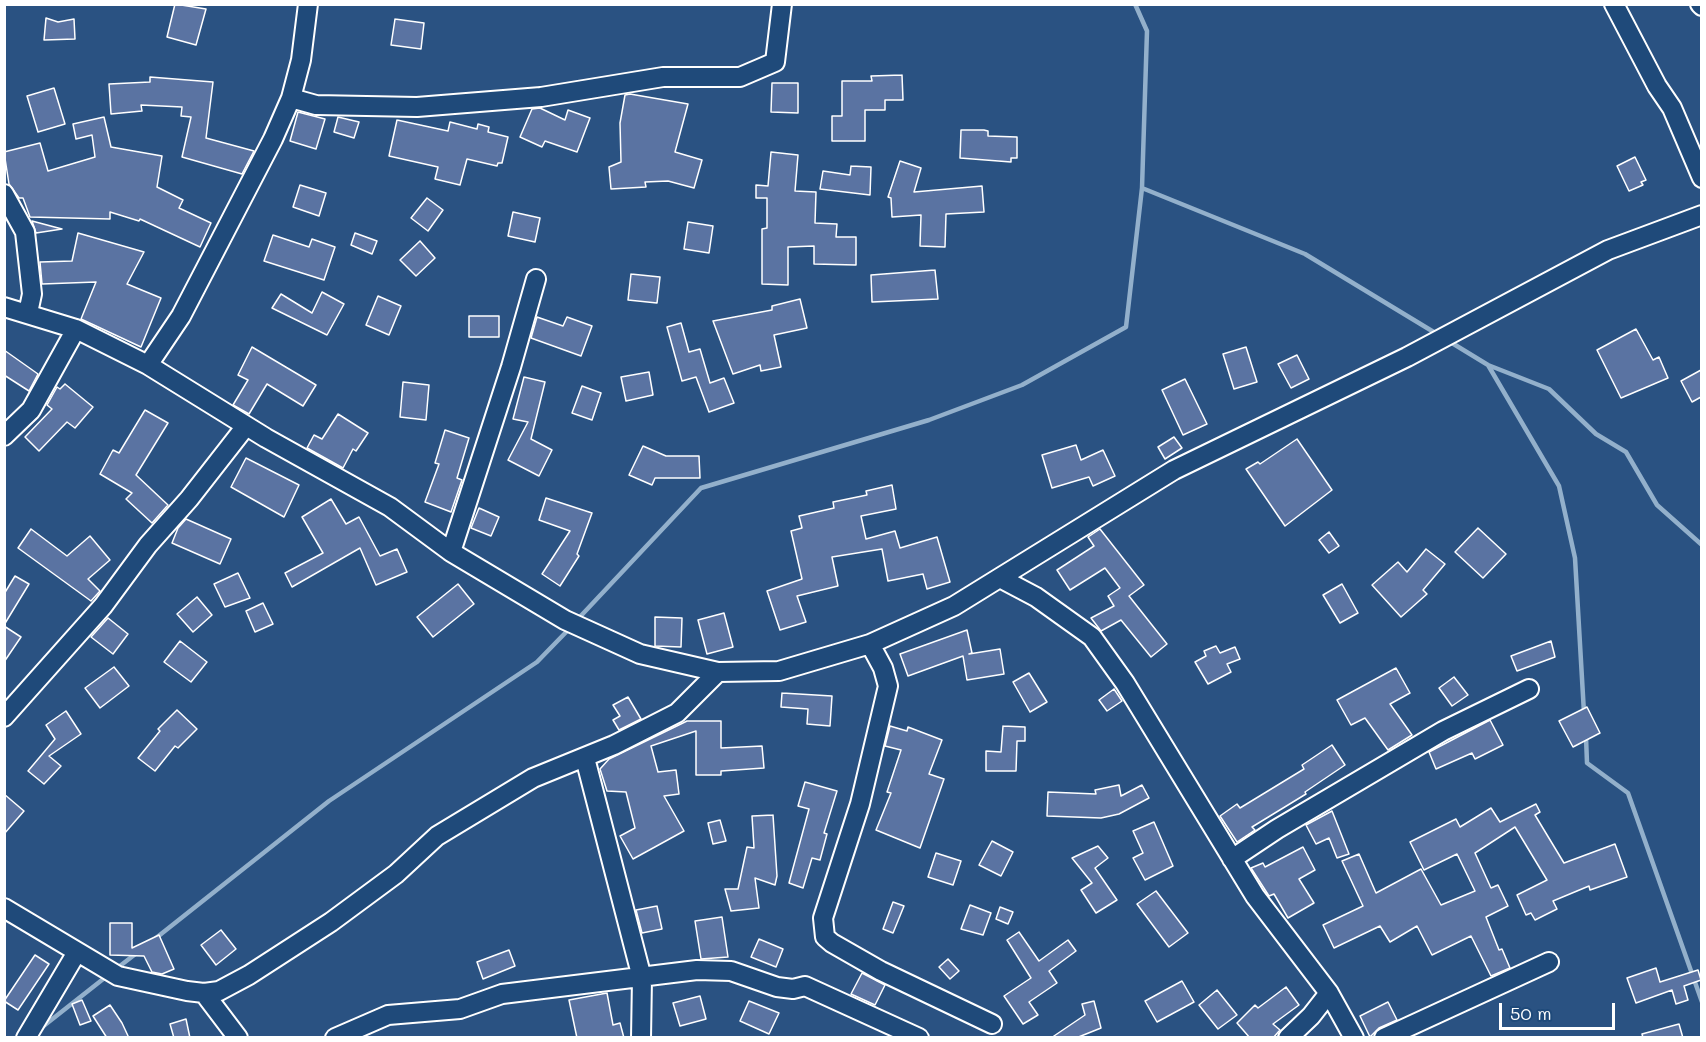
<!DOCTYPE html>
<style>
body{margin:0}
#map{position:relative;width:1706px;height:1042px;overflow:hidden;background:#2a5282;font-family:Mali,sans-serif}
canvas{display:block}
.frame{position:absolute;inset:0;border:6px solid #fff;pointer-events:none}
.scale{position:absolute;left:1499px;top:1003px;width:116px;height:27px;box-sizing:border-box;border:3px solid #fff;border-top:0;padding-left:8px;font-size:18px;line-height:21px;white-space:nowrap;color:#fff;-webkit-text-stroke:4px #1f4a7a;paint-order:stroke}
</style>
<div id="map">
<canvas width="1706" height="1042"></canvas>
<div class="frame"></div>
<div class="scale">50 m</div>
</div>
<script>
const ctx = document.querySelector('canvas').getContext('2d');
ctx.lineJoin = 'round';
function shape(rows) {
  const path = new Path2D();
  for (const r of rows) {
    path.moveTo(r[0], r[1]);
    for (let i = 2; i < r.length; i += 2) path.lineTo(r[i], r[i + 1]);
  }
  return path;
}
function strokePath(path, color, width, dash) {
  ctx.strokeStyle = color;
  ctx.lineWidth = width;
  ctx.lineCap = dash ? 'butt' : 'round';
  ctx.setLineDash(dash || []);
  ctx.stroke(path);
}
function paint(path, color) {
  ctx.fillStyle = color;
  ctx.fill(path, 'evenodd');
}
strokePath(shape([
 [1142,188,1305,254,1437,334],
 [1447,340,1488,365,1559,486,1575,558,1584,713],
 [1488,365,1549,389,1596,434,1626,452,1657,505,1702,545],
 [577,620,701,488,929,420,1022,385,1126,327,1142,188,1147,31,1135,4],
 [1586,737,1587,763,1628,793,1702,1002],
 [156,938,329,801,537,662,571,627],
 [116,969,138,952],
 [41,1028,107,976]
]), '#93b0cb', 4.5);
const building = shape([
 [175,4,206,9,196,45,167,37,175,4],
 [46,18,58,22,74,19,75,39,44,40,46,18],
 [395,19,424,23,421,49,391,45,395,19],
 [902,75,903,100,885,100,885,110,865,110,865,141,832,141,832,116,842,116,842,81,872,81,871,76,902,75],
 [150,77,213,82,206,138,254,151,242,174,182,157,191,117,181,116,182,107,141,105,142,111,111,114,109,84,150,82,150,77],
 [772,83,798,83,798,113,771,112,772,83],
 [54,88,65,124,38,132,27,96,54,88],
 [630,94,688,104,675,152,702,160,694,188,668,181,645,182,646,187,611,189,609,167,621,162,620,123,625,95,630,94],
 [540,108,565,120,568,110,590,118,577,152,545,141,542,147,520,137,532,109,540,108],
 [298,112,325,119,316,149,290,141,298,112],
 [104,117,111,147,162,156,157,187,183,200,179,208,211,223,200,247,140,219,139,221,110,212,110,219,30,217,23,198,19,198,9,184,4,152,40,143,48,171,95,157,92,135,76,139,73,124,104,117],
 [338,117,359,122,354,138,334,132,338,117],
 [397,120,448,131,450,122,477,129,478,124,489,127,488,132,508,137,502,163,498,163,497,166,467,159,460,185,435,179,438,167,389,156,397,120],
 [961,130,984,130,988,131,988,136,1017,137,1017,158,1011,158,1011,162,960,158,961,130],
 [771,152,798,155,795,191,816,192,815,223,837,224,836,237,856,237,856,265,814,264,814,246,788,247,788,285,762,284,762,229,767,228,767,198,756,198,756,185,768,186,771,152],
 [1635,157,1646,180,1641,182,1643,185,1629,191,1617,166,1635,157],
 [900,161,921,168,914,192,982,186,984,212,946,214,945,247,920,246,921,215,892,217,891,198,888,197,900,161],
 [851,166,871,167,870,195,820,189,823,171,850,175,851,166],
 [300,185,326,193,319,216,293,207,300,185],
 [427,198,443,210,428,231,411,218,427,198],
 [513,212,540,218,535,242,508,236,513,212],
 [32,221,62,229,36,233,32,221],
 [688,222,713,226,709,253,684,249,688,222],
 [78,233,144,252,127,284,161,298,141,347,81,319,96,282,42,284,40,262,72,261,78,233],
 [355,233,377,241,372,254,351,245,355,233],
 [273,235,309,247,312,239,335,247,324,280,264,261,273,235],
 [420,241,435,258,416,276,400,260,420,241],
 [935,270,938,299,872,302,871,275,935,270],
 [631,274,660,277,657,303,628,300,631,274],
 [322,292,344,304,327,335,272,308,281,294,312,313,322,292],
 [378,296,401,306,389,335,366,325,378,296],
 [800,299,807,328,774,335,781,367,761,371,760,365,733,374,713,321,772,310,772,306,800,299],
 [469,316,499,316,499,337,469,337,469,316],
 [537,317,563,326,567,317,592,326,581,356,531,338,537,317],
 [681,323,689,352,700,349,710,383,724,378,734,403,709,412,696,377,682,381,667,327,681,323],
 [1636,329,1653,360,1659,357,1668,378,1621,398,1597,350,1636,329],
 [252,347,316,385,303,406,267,384,249,414,233,405,248,380,238,375,252,347],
 [1246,347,1257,382,1234,389,1223,354,1246,347],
 [4,350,38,374,29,391,4,375,4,350],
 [1297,355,1309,379,1291,388,1278,364,1297,355],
 [1701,370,1701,397,1692,402,1681,381,1701,370],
 [649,372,653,395,626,401,621,377,649,372],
 [524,377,545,382,531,439,552,450,539,476,508,460,528,422,513,419,524,377],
 [1185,379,1207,424,1183,435,1162,390,1185,379],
 [403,382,429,385,426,420,400,417,403,382],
 [65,384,93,407,75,428,67,422,39,451,25,437,52,409,47,405,57,387,60,389,65,384],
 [582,386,601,393,592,420,572,413,582,386],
 [145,410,168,423,136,475,168,505,152,523,126,499,132,493,100,474,113,450,119,453,145,410],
 [338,414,368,433,356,451,353,449,343,468,307,448,314,435,322,439,338,414],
 [445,430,469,438,457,478,462,480,451,512,425,502,439,464,435,463,445,430],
 [1174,437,1182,448,1165,459,1158,447,1174,437],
 [1297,439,1332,490,1285,526,1246,469,1258,462,1260,464,1297,439],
 [1076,445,1081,460,1103,450,1115,476,1093,486,1089,477,1052,488,1042,455,1076,445],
 [643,446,666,456,699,456,700,478,655,478,652,485,629,475,643,446],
 [246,458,299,485,284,517,231,487,246,458],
 [892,485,896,509,861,516,866,539,895,531,900,548,937,537,950,582,927,589,923,574,888,581,882,549,832,557,838,586,797,596,806,622,780,630,767,591,802,579,791,531,802,528,799,516,834,508,833,502,867,495,866,491,892,485],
 [546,498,592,513,577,554,579,556,560,586,542,574,570,531,539,520,546,498],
 [331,499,346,524,359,517,380,556,397,549,407,572,376,585,360,548,292,587,285,573,323,553,302,517,331,499],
 [479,508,499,517,491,536,471,528,479,508],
 [186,519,231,539,220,564,172,543,178,528,186,519],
 [1478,528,1506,554,1483,578,1455,552,1478,528],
 [31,529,67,556,90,536,110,560,88,579,100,591,91,601,18,548,31,529],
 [1100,529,1144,585,1129,596,1167,644,1151,657,1121,620,1101,631,1091,618,1114,606,1108,596,1120,588,1105,568,1070,590,1057,570,1094,546,1088,537,1100,529],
 [1329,532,1339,546,1329,553,1319,540,1329,532],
 [1426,549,1445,564,1423,590,1427,594,1401,617,1372,585,1398,562,1407,572,1426,549],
 [238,573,250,598,225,607,214,584,238,573],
 [15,576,29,584,4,625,4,594,15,576],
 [458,584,474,604,433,637,417,617,458,584],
 [1342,584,1358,613,1340,623,1323,595,1342,584],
 [197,597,212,615,193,632,177,614,197,597],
 [263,603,273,624,255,632,246,611,263,603],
 [724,613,733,647,707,654,698,620,724,613],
 [655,617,682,618,681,647,655,646,655,617],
 [108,618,128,634,113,654,91,637,108,618],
 [4,626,21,637,4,662,4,626],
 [967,630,972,653,969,654,1000,649,1004,674,967,680,963,656,908,676,900,654,967,630],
 [180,641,207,662,191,682,164,662,180,641],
 [1551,641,1555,657,1517,671,1511,656,1551,641],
 [1216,646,1220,653,1235,647,1240,659,1227,664,1231,672,1208,684,1195,662,1206,656,1204,651,1216,646],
 [114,667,129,686,100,708,85,688,114,667],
 [1396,668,1410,693,1390,704,1412,735,1388,750,1365,718,1351,725,1337,700,1396,668],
 [1029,673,1047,702,1030,712,1013,682,1029,673],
 [1454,677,1468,695,1452,706,1439,688,1454,677],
 [1114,689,1122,701,1107,711,1099,700,1114,689],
 [782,693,832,696,830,726,807,724,808,709,781,707,782,693],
 [628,697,641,719,619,730,613,720,620,716,613,705,628,697],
 [1587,707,1600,733,1573,747,1559,721,1587,707],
 [177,710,197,729,178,748,175,746,155,771,138,758,160,731,158,729,177,710],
 [66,711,81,734,49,756,61,766,44,784,28,771,55,739,46,725,66,711],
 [1490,720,1503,745,1475,759,1472,753,1436,769,1429,752,1490,720],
 [687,721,721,721,721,748,762,746,764,768,721,771,721,775,696,775,696,731,651,746,658,772,676,770,679,794,664,796,684,831,633,859,620,836,635,828,626,792,607,791,600,769,609,759,687,721],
 [890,726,907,731,908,727,942,740,929,774,944,779,920,848,876,830,891,793,887,792,901,750,885,746,890,726],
 [1003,726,1025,727,1025,741,1017,741,1016,771,986,771,986,751,1001,752,1003,726],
 [1332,745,1345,765,1305,792,1306,794,1252,827,1255,830,1237,842,1220,816,1237,804,1240,808,1304,769,1302,765,1332,745],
 [805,782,837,791,824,833,827,834,820,860,812,858,803,888,789,883,809,809,798,806,805,782],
 [1119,785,1121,796,1142,785,1149,798,1119,814,1101,818,1047,816,1048,792,1096,794,1095,790,1119,785],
 [4,794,24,811,4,834,4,794],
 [1536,804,1540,812,1535,815,1564,863,1615,844,1627,877,1590,890,1589,886,1553,901,1557,909,1535,920,1531,913,1526,915,1517,895,1547,880,1515,827,1475,853,1491,888,1498,885,1508,906,1486,917,1499,950,1502,949,1510,968,1491,976,1471,936,1432,955,1417,926,1390,942,1380,926,1334,948,1323,925,1363,906,1342,861,1359,854,1376,893,1421,869,1441,905,1475,891,1457,854,1424,870,1410,842,1456,819,1460,827,1491,808,1500,822,1536,804],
 [1332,811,1349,854,1337,858,1329,838,1316,844,1306,825,1332,811],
 [773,815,777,876,775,885,755,878,759,908,731,911,725,889,738,889,747,847,754,848,752,816,773,815],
 [720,820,726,841,713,844,708,823,720,820],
 [1154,822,1173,866,1145,880,1133,858,1143,853,1133,831,1154,822],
 [992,841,1013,852,1001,876,979,865,992,841],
 [1098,846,1108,858,1095,868,1117,900,1096,913,1081,890,1092,883,1072,858,1098,846],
 [1303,847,1315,870,1299,879,1314,903,1288,918,1274,894,1269,896,1251,868,1263,863,1265,867,1303,847],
 [936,853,961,861,953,885,928,877,936,853],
 [1156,891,1188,933,1169,947,1137,904,1156,891],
 [893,902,904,906,893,933,883,929,893,902],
 [970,905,991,913,983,935,961,929,970,905],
 [657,906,662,929,642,933,636,910,657,906],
 [1000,907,1013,912,1008,924,996,919,1000,907],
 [722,917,728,957,701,959,695,921,722,917],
 [110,923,132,923,132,948,159,935,174,969,162,974,152,972,144,956,110,955,110,923],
 [221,930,236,949,216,965,201,945,221,930],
 [1019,932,1039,961,1068,940,1076,951,1049,971,1057,983,1029,1002,1038,1015,1023,1024,1004,996,1031,978,1007,940,1019,932],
 [759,939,783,949,776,967,751,957,759,939],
 [509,950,515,966,483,979,477,962,509,950],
 [35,955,49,964,18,1010,4,1001,35,955],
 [948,959,959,971,950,979,939,967,948,959],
 [1656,968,1660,982,1698,970,1701,980,1684,986,1688,1000,1676,1004,1672,990,1636,1003,1627,978,1656,968],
 [862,973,885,985,875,1005,851,994,862,973],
 [1182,981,1194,1002,1157,1022,1145,1001,1182,981],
 [1286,987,1299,1005,1273,1024,1280,1030,1273,1038,1250,1038,1237,1023,1255,1005,1258,1008,1286,987],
 [1217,990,1237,1015,1218,1029,1199,1005,1217,990],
 [607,993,613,1025,620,1023,624,1038,577,1038,569,1000,607,993],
 [700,996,706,1019,680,1026,673,1003,700,996],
 [82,1000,91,1021,80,1025,72,1004,82,1000],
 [749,1001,779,1013,769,1034,740,1021,749,1001],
 [1094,1001,1101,1028,1076,1038,1051,1038,1085,1015,1082,1004,1094,1001],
 [1388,1002,1397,1020,1379,1028,1370,1037,1360,1016,1388,1002],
 [110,1005,122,1023,129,1038,107,1038,93,1016,110,1005],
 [186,1019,190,1038,174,1038,170,1024,186,1019],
 [1679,1024,1683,1038,1643,1038,1642,1034,1679,1024]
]);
paint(building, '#5a73a2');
strokePath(building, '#fff', 1.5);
const street = shape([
 [1614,4,1657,86,1672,108,1702,178],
 [1700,4,1702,6],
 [291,98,316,105,417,107,541,97,663,77,740,77,775,62,782,4],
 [4,194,25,232,32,294,28,313],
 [4,307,76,329,148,365,266,438,390,507,451,552,565,620,640,654,718,672,779,671,870,644,954,606,1174,470,1407,357,1608,250,1702,215],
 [148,365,181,316,273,139,291,98,301,60,308,4],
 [4,436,31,410,76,329],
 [451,552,511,367,536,279],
 [1000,578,1036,597,1092,637,1125,683,1255,896,1329,993,1354,1038],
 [870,644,883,668,888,686,860,804,823,918,825,937,832,943,881,971,992,1024],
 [4,717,103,606,148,545,189,499,246,426],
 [585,758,642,978,641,1038],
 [1232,859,1277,829,1443,731,1529,689],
 [4,908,118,976,187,991,204,993,219,991,249,975,331,922,396,874,437,836,533,778,614,745,677,713,718,672],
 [204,993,238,1038],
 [26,1038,77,952],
 [335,1038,388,1015,460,1009,502,994,697,970,731,971,777,987,793,989,805,986,919,1038],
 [1288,1038,1311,1016,1329,993],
 [1384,1038,1549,962]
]);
strokePath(street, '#fff', 22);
strokePath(street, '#1f4a7a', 18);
</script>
